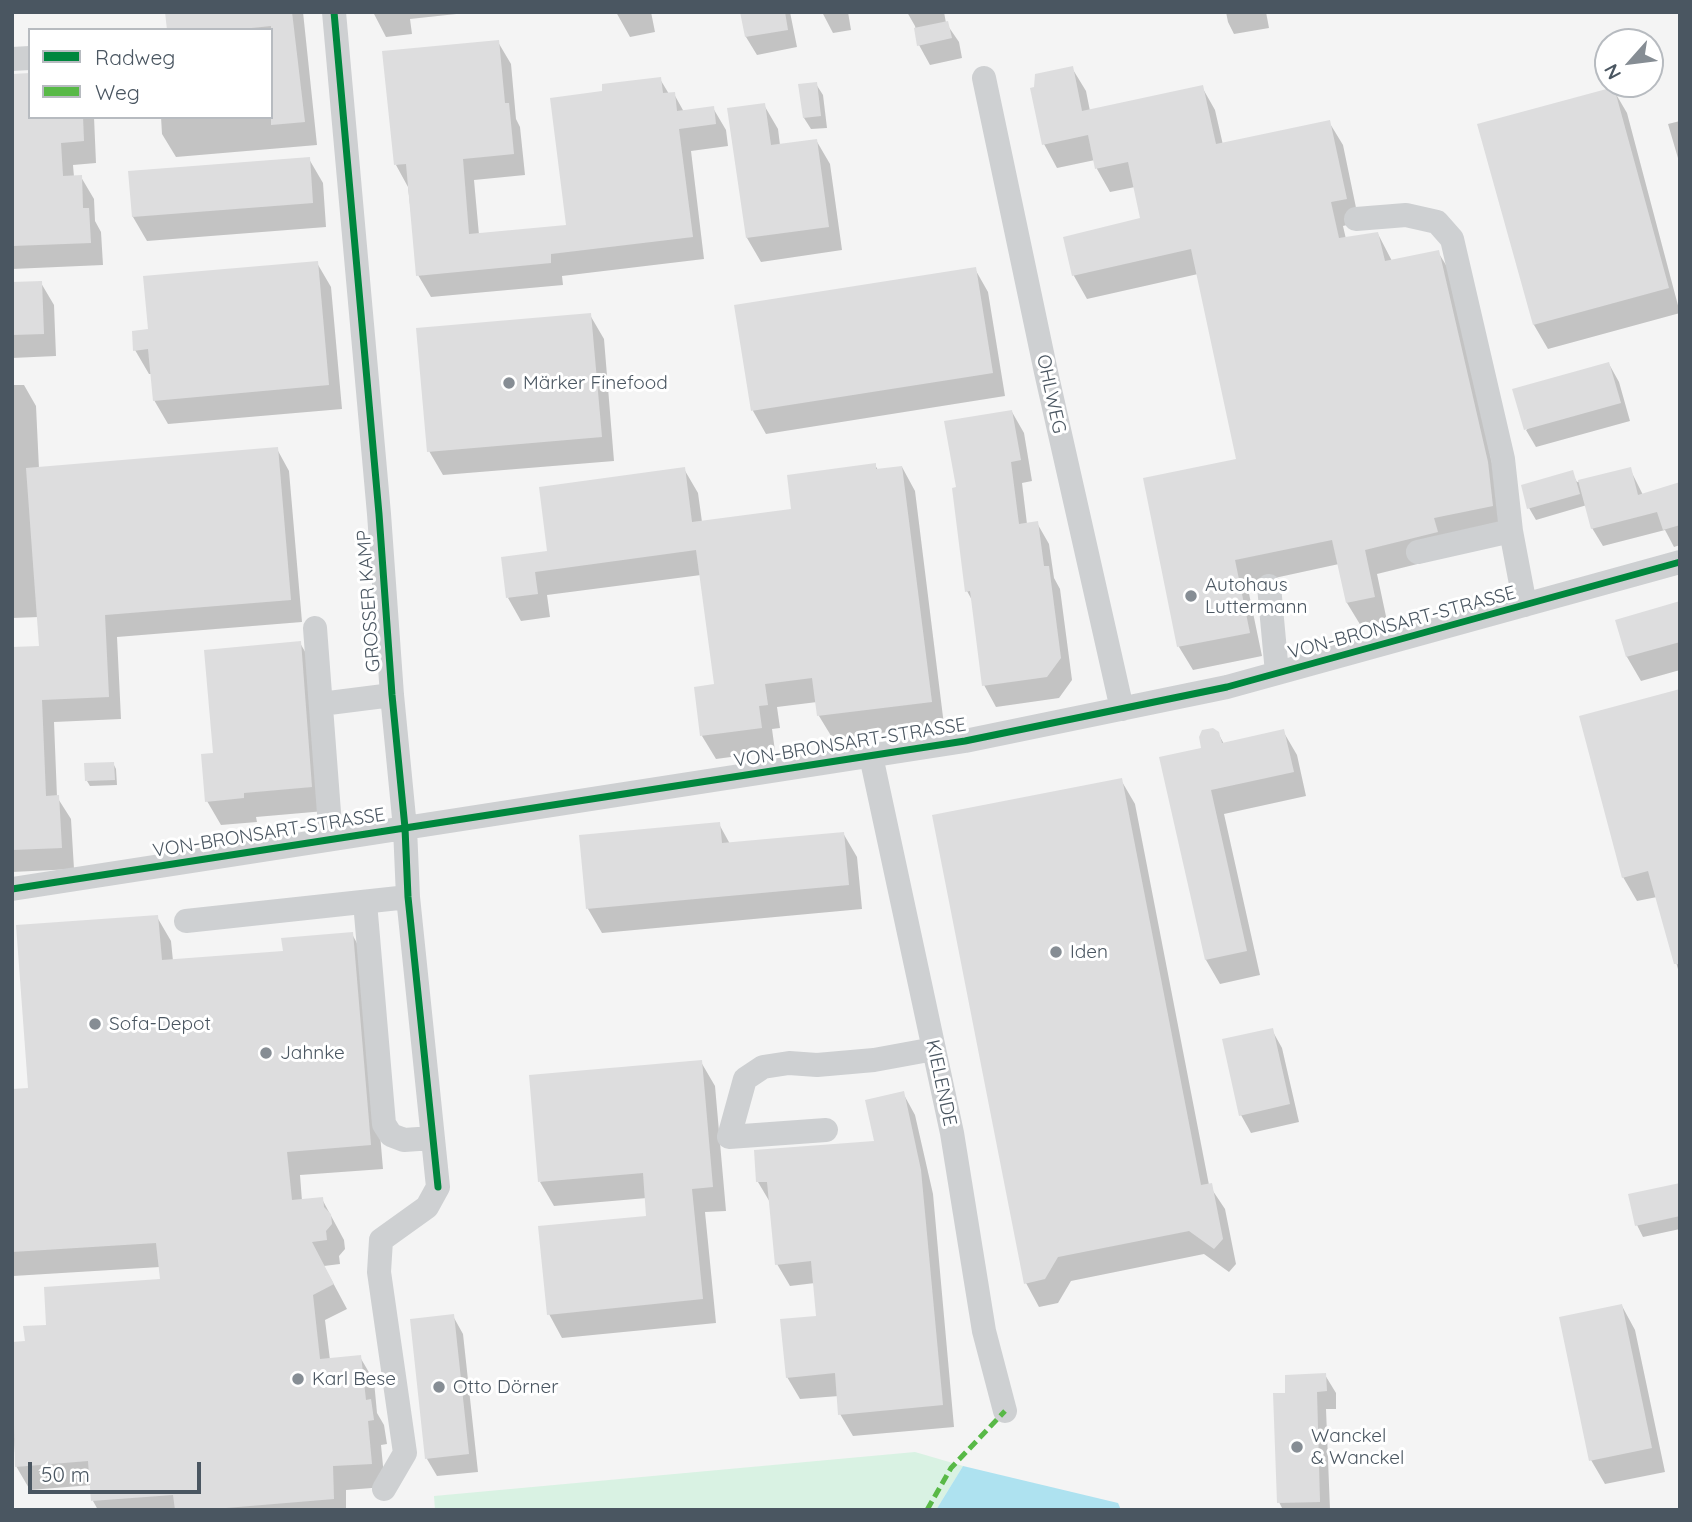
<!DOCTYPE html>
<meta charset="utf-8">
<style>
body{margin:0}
#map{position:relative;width:1692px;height:1522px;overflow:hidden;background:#f4f4f4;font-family:Quicksand,sans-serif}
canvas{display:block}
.frame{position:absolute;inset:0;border:14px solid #4a5661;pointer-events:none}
.legend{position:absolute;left:28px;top:28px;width:245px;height:91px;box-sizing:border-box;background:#fff;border:2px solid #b7bbc0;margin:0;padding:9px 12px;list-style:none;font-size:21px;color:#4a5661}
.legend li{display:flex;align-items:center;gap:14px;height:35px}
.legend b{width:35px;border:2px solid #b7bbc0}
.north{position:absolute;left:1594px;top:28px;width:70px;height:70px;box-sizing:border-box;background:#fff;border:2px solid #b7bbc0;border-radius:50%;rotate:242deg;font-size:19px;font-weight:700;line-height:28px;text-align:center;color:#4a5661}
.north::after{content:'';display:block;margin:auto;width:24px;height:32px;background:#868d94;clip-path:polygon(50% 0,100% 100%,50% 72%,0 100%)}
.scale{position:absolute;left:28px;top:1462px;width:173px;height:32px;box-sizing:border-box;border:4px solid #4a5661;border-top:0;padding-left:9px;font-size:21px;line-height:24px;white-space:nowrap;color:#4a5661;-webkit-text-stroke:5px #fff;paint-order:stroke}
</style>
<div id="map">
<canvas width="1692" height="1522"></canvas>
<div class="frame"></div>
<ul class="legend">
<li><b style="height:9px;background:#00873e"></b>Radweg</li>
<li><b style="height:9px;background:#58b947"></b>Weg</li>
</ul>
<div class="north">N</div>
<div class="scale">50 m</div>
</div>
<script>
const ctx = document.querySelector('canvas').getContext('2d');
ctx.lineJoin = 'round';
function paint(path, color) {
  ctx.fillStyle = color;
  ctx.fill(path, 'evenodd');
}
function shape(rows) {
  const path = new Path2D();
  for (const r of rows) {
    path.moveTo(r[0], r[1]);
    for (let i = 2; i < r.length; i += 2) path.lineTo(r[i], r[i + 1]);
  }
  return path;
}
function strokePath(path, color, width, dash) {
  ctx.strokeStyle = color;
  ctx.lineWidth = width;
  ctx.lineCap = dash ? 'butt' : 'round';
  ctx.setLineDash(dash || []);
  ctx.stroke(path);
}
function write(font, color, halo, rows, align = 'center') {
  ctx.font = font + ' Quicksand,sans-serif';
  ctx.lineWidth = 6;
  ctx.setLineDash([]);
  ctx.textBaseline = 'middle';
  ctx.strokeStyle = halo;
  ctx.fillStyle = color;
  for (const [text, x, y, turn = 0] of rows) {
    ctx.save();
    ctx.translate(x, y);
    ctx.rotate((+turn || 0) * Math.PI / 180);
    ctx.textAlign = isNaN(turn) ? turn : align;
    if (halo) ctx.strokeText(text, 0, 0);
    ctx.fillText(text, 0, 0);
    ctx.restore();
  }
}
paint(shape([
 [915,1452,963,1466,936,1510,435,1510,434,1496]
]), '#d9f2e3');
paint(shape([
 [963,1466,1118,1503,1121,1510,936,1510]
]), '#aee2f0');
paint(shape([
 [167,12,303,12,317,145,176,157,162,134,161,117,271,117,271,30,168,30],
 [373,12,475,12,410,19,412,34,386,37],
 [651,12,655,32,630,37,616,12],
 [742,12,790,12,797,47,757,55,746,37],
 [822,12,848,12,851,30,833,33],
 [907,12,944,12,946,23,959,42,962,58,930,65,919,45,915,26],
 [1226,12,1266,12,1269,28,1234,34,1228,22],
 [498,42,511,64,516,119,520,127,525,175,474,180,479,235,568,227,604,93,660,79,669,94,674,94,684,112,713,108,726,130,728,146,691,151,704,259,562,276,563,285,431,297,418,275,408,187,396,165],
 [1072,68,1086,91,1090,111,1202,87,1215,110,1223,145,1329,122,1343,145,1359,222,1343,226,1346,239,1378,234,1392,261,1438,252,1452,275,1506,529,1450,556,1377,574,1387,621,1361,626,1347,603,1339,564,1247,584,1262,656,1193,670,1179,647,1145,479,1238,460,1198,274,1087,299,1074,276,1065,238,1142,220,1135,187,1110,192,1097,169,1095,160,1057,168,1044,144],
 [12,76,30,117,94,117,96,163,73,165,74,177,81,177,94,199,95,221,101,232,103,265,12,269],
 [816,84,823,95,827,128,811,129,804,118],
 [1613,89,1627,113,1680,313,1548,349,1534,325,1479,125],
 [764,105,778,129,780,145,816,140,830,164,842,250,761,262,747,238],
 [1680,121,1680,165,1668,124],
 [309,159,323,183,326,227,147,241,133,217,130,173],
 [317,263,331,287,342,409,168,424,154,400,152,374,149,374,135,350,150,331],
 [975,269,988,292,1005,396,766,434,753,411,736,307],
 [41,283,54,305,56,356,12,358,12,284],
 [590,315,604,339,614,461,443,475,429,451],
 [1609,364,1619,382,1630,421,1536,447,1526,430],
 [12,385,24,385,36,406,39,469,277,449,289,471,302,622,117,637,121,719,54,722,57,797,71,819,74,869,12,872,12,649,41,647,39,617,12,618],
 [1012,412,1024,433,1032,481,1022,483,1027,524,1037,523,1049,544,1054,578,1060,589,1072,680,1059,698,996,707,984,685,973,602,967,591,958,489],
 [875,465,878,470,902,467,915,491,944,725,833,739,819,716,817,702,777,707,780,728,772,729,775,751,716,759,702,736,716,686,701,575,547,595,550,617,521,621,508,598,549,553,684,469,698,493,702,522,793,510],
 [1630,469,1643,495,1680,484,1680,545,1674,547,1665,530,1603,546,1592,528,1587,505,1536,520,1529,508,1572,473,1577,482],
 [1680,603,1680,670,1641,681,1627,657,1617,621],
 [300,643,314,667,325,811,256,817,257,822,221,825,207,801,214,755],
 [1680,691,1680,976,1657,897,1637,901,1623,877],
 [1283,731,1297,755,1306,796,1224,814,1260,975,1220,984,1206,960,1203,749,1218,733,1224,744],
 [113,763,116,769,117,785,90,786,87,781],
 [1121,780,1135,804,1209,1185,1225,1209,1236,1264,1229,1272,1204,1254,1071,1281,1058,1303,1039,1307,1026,1283],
 [719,824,730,844,843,833,857,857,862,909,602,933,588,909,581,837],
 [157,917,171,941,173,961,284,952,352,934,365,958,383,1169,300,1175,302,1201,322,1199,344,1240,345,1249,339,1256,340,1264,324,1266,347,1309,325,1320,330,1360,360,1357,374,1381,377,1413,384,1425,387,1444,381,1445,385,1487,346,1490,346,1510,98,1510,93,1501,92,1485,30,1490,16,1466,12,1415,12,1344,27,1343,48,1326,162,1280,160,1267,13,1276,12,1091,30,1089],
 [1272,1030,1282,1048,1299,1122,1251,1133,1241,1115],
 [701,1062,715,1086,726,1211,705,1212,716,1323,562,1338,549,1314,648,1217,647,1198,554,1206,540,1182],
 [903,1093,915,1115,933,1194,954,1427,853,1436,840,1414,839,1396,800,1399,787,1377,818,1318,815,1283,790,1286,777,1264,771,1204,758,1182,876,1143],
 [1680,1184,1680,1229,1643,1237,1637,1225],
 [1622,1306,1635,1330,1665,1472,1605,1484,1591,1460],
 [453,1316,463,1334,478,1472,437,1476,427,1459],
 [1325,1375,1336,1393,1336,1409,1326,1409,1330,1510,1283,1510,1279,1502,1287,1394]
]), '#0003');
paint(shape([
 [165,12,292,12,305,122,271,125,271,26,232,30,167,30],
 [740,12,785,12,788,30,745,37],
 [948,21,952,38,917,46,914,28],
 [499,40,505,103,509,103,514,154,463,159,469,234,566,225,550,98,602,91,602,84,661,77,663,93,675,92,677,111,714,106,716,124,679,129,693,237,551,254,551,263,416,276,406,164,394,165,382,51],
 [1073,66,1082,111,1203,85,1216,144,1330,120,1347,199,1331,202,1339,238,1378,232,1385,261,1439,250,1488,462,1493,506,1434,518,1438,532,1365,550,1375,597,1346,603,1332,540,1235,560,1250,633,1177,647,1143,478,1236,459,1191,249,1072,276,1063,237,1140,218,1128,162,1095,169,1088,135,1042,145,1030,88,1034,87,1035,74],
 [30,73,30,117,83,117,84,141,61,143,63,176,82,175,83,208,89,208,91,243,12,246,12,74],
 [817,82,821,116,803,118,798,84],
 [1614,87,1669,288,1533,325,1477,124],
 [765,103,771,145,817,139,829,227,746,238,727,108],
 [310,157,313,203,132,217,128,171],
 [318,261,329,385,153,401,148,349,133,351,132,331,148,329,143,276],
 [976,267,993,373,751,411,734,305],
 [42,281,44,334,12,335,12,282],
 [591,313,602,437,427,452,416,328],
 [1609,362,1621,403,1524,430,1512,389],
 [1012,410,1021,460,1011,462,1019,524,1038,521,1044,566,1049,566,1061,658,1047,677,982,686,970,591,965,592,952,488,956,487,944,421],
 [278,447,291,600,105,615,109,697,42,700,46,796,59,795,62,848,12,850,12,647,39,646,26,468],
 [876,463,876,469,902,466,932,702,817,716,812,678,765,684,768,705,759,706,762,728,700,736,694,687,714,684,696,550,535,572,538,594,506,598,501,557,547,551,539,487,685,467,692,522,791,509,787,475],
 [1631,467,1638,495,1680,482,1680,525,1663,530,1657,512,1591,529,1578,480],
 [1573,470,1580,494,1527,509,1521,485],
 [1680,601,1680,642,1626,657,1615,620],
 [301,641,312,787,244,793,244,798,205,802,201,754,213,753,204,650],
 [1680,689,1680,964,1674,964,1648,871,1622,878,1579,716],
 [1213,728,1219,732,1222,743,1284,729,1294,772,1211,790,1247,951,1205,960,1159,757,1201,748,1199,737,1202,730],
 [114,762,115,780,85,781,84,763],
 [1122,778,1201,1185,1212,1183,1223,1239,1214,1249,1189,1231,1058,1257,1045,1279,1024,1284,932,815],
 [720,822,722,843,844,832,849,885,586,909,579,835],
 [158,915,162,960,283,951,281,938,353,932,371,1145,287,1152,292,1200,323,1197,324,1207,331,1214,332,1224,326,1231,327,1240,312,1242,334,1284,313,1295,320,1359,361,1355,366,1400,371,1399,374,1420,368,1421,372,1464,333,1466,334,1499,202,1510,175,1510,173,1495,91,1501,88,1461,15,1467,12,1342,25,1341,23,1326,46,1325,44,1287,160,1279,156,1243,12,1252,12,1089,28,1088,16,925],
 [1273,1028,1290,1104,1239,1116,1222,1039],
 [702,1060,713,1187,692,1189,703,1299,547,1315,538,1226,646,1216,643,1173,538,1182,529,1075],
 [904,1091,921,1170,943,1405,838,1415,835,1373,786,1378,780,1319,816,1316,811,1261,775,1265,767,1182,756,1182,754,1150,874,1141,865,1100],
 [1680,1183,1680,1216,1635,1226,1628,1194],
 [1622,1304,1652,1448,1589,1461,1559,1317],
 [454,1314,469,1454,425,1459,410,1319],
 [1326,1373,1327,1391,1317,1392,1320,1502,1277,1503,1273,1393,1285,1393,1285,1375]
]), '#ddddde');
strokePath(shape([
 [334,12,379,514,392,695,405,828,408,897,438,1187,427,1207,381,1240,379,1272,405,1453,384,1489],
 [12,59,30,58],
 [984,78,1046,372,1122,709],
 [1356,219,1406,215,1437,222,1452,239,1503,459,1511,531],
 [1418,552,1511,531,1525,605],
 [1269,586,1277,673],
 [315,628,331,839],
 [321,704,392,695],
 [871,756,952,1133,984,1331,1005,1411],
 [12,889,965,741,1227,687,1680,562],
 [365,902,384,1124,391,1135,404,1140,433,1138],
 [186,921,408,897],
 [826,1130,729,1137,745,1079,763,1067,789,1063,817,1065,874,1060,934,1049]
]), '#ced0d2', 24);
strokePath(shape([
 [927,1510,951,1468,1005,1411]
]), '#58b947', 5, [10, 5]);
strokePath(shape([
 [334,12,379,514,392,695,405,828,408,897,438,1187],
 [12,889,965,741,1227,687,1680,562]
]), '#00873e', 7);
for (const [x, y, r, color] of [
 [509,383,7,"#868d94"],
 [1191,596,7,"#868d94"],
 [1056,952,7,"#868d94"],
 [95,1024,7,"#868d94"],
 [266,1053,7,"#868d94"],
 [298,1379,7,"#868d94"],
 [439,1387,7,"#868d94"],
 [1297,1447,7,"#868d94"]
]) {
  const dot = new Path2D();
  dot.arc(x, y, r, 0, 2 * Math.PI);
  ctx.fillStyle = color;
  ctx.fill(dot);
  strokePath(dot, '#fff', 2.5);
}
write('19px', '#4a5661', '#fff', [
 ["Märker Finefood",523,383],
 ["Autohaus",1205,585],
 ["Luttermann",1205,607],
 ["Iden",1070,952],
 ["Sofa-Depot",109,1024],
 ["Jahnke",280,1053],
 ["Karl Bese",312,1379],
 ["Otto Dörner",453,1387],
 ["Wanckel",1311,1436],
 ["& Wanckel",1311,1458]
], 'left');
write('19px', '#4a5661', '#fff', [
 ["OHLWEG",1051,394,78],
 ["GROSSER KAMP",369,601,-94],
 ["VON-BRONSART-STRASSE",1402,623,-15],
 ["VON-BRONSART-STRASSE",850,743,-9],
 ["VON-BRONSART-STRASSE",269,833,-9],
 ["KIELENDE",941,1083,78]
]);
</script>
